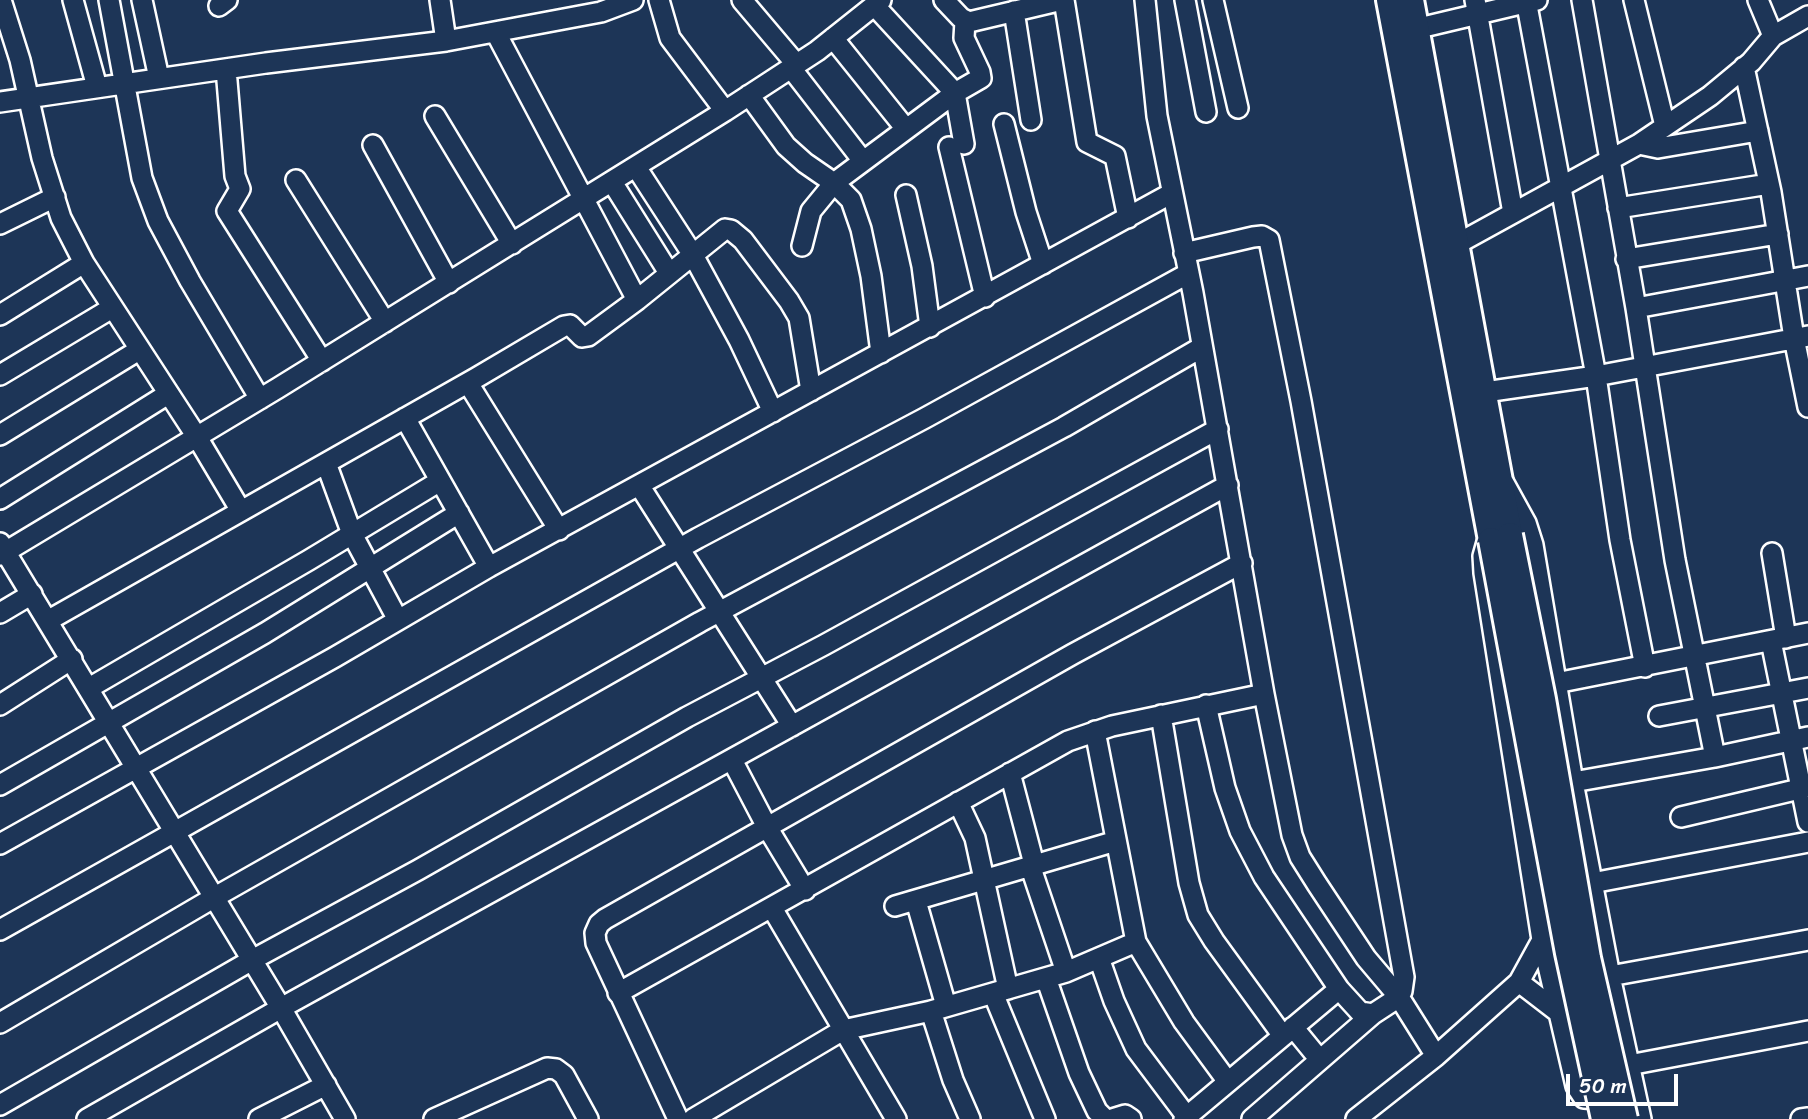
<!DOCTYPE html>
<style>
body{margin:0}
#map{position:relative;width:1808px;height:1119px;overflow:hidden;background:#1d3557;font-family:Sriracha,sans-serif}
canvas{display:block}
.scale{position:absolute;left:1566px;top:1074px;width:112px;height:32px;box-sizing:border-box;border:4px solid #fff;border-top:0;padding-left:9px;font-size:21px;line-height:24px;white-space:nowrap;color:#fff;-webkit-text-stroke:5px #1d3557;paint-order:stroke}
</style>
<div id="map">
<canvas width="1808" height="1119"></canvas>
<div class="scale">50 m</div>
</div>
<script>
const ctx = document.querySelector('canvas').getContext('2d');
ctx.lineJoin = 'round';
function shape(rows) {
  const path = new Path2D();
  for (const r of rows) {
    path.moveTo(r[0], r[1]);
    for (let i = 2; i < r.length; i += 2) path.lineTo(r[i], r[i + 1]);
  }
  return path;
}
function strokePath(path, color, width, dash) {
  ctx.strokeStyle = color;
  ctx.lineWidth = width;
  ctx.lineCap = dash ? 'butt' : 'round';
  ctx.setLineDash(dash || []);
  ctx.stroke(path);
}
const minor = shape([
 [1,0,20,60,42,158,61,218,84,263,197,437,241,511],
 [73,0,97,87],
 [109,0,142,178,158,221,190,281,260,399],
 [142,0,159,78],
 [440,0,446,41],
 [659,0,670,38,725,111],
 [742,0,797,65],
 [944,0,961,18,969,22,1062,0],
 [1064,0,1087,142,1115,156,1128,218],
 [1145,0,1157,116,1193,293,1264,694,1292,835,1300,857,1317,884,1366,958,1399,997,1436,1056],
 [1185,0,1206,112],
 [1213,0,1238,108],
 [1475,0,1513,213],
 [1526,0,1596,376,1620,540,1645,667],
 [1582,0,1636,308,1675,560,1715,757],
 [1634,0,1665,126],
 [1758,0,1773,36],
 [874,5,955,93,964,144],
 [219,6,227,0],
 [1014,11,1031,120],
 [1415,29,1537,0],
 [833,38,906,129],
 [1744,67,1771,192,1794,338,1808,407],
 [791,68,863,161],
 [226,69,235,176,240,189,227,211,322,361],
 [749,95,786,146,805,163,834,183,851,200,861,229,871,276,881,353],
 [0,102,266,63,446,41,601,12,633,0],
 [435,116,512,244],
 [1004,124,1026,212,1043,264],
 [1639,144,1658,148,1758,131],
 [373,145,449,283],
 [949,147,985,297],
 [636,167,693,255,739,340,773,412],
 [296,180,385,322],
 [612,182,669,273],
 [906,195,922,266,930,327],
 [1618,208,1769,184],
 [0,224,55,197],
 [802,246,811,211,834,183,955,93,981,78,980,72,964,38,965,21],
 [1445,247,1457,244,1639,144,1710,96,1751,62,1773,36,1808,16],
 [1626,259,1778,234],
 [637,300,725,229,731,230,743,240,789,301,799,318,811,391],
 [1636,308,1808,276],
 [0,315,84,263],
 [0,375,112,308],
 [468,383,559,530],
 [1485,392,1596,376,1808,336],
 [405,418,489,567],
 [0,435,139,350],
 [326,463,352,534,398,620],
 [1504,483,1526,523,1533,545,1573,782,1610,976,1641,1119],
 [639,485,792,726],
 [0,499,168,394],
 [1487,542,1483,556,1484,573,1542,940,1576,1086,1584,1098,1612,1100],
 [0,543,281,1008,345,1119],
 [1772,553,1786,638],
 [0,555,278,388,725,111,817,51,881,0],
 [0,613,32,594],
 [49,620,476,378,564,326,570,325,582,337,588,336,637,300,496,33],
 [1771,641,1808,822],
 [1556,683,1808,633],
 [89,688,309,560,440,481],
 [0,705,72,659],
 [1206,705,1225,788,1240,831,1264,877,1339,989],
 [1161,715,1189,883,1198,915,1214,941,1283,1036],
 [1659,716,1808,688],
 [1095,731,1136,942],
 [732,760,767,827,805,890],
 [1010,773,1034,864,1033,874,1066,972],
 [1573,782,1715,757,1808,737],
 [0,785,265,633,459,513],
 [958,802,975,838,1008,989],
 [1681,817,1808,787],
 [0,844,335,657,489,567,1172,193],
 [1592,883,1808,842],
 [916,901,946,1006],
 [895,906,1116,841],
 [772,908,896,1119],
 [0,930,698,538,925,418,1189,273],
 [1099,958,1114,1001,1136,1049,1187,1117],
 [1610,976,1808,940],
 [1046,978,1079,1073,1097,1111,1105,1119],
 [1519,982,1558,1012],
 [618,993,1068,741,1112,726,1264,694],
 [993,993,1045,1119],
 [931,1011,1066,972,1136,942,1184,1022,1228,1082],
 [0,1023,215,897,700,622,1064,427,1202,347],
 [1293,1027,1320,1060],
 [1629,1065,1808,1031],
 [0,1105,252,960,418,870,687,717,824,645,1218,429],
 [87,1119,281,1008,1228,485],
 [259,1119,326,1085],
 [434,1119,547,1068,556,1069,564,1075,588,1119],
 [678,1119,596,943,595,933,599,924,605,919,1073,654,1242,563],
 [693,1119,843,1030,931,1011,953,1080,970,1119],
 [1112,1119,1125,1115,1131,1119],
 [1184,1119,1339,989,1360,1012,1373,1014,1399,997,1402,991,1404,977,1301,401,1269,240,1262,236,1253,237,1184,253],
 [1252,1119,1373,1014],
 [1356,1119,1436,1056,1519,982,1542,940],
 [1801,1119,1808,1118]
]);
const major = shape([
 [1389,0,1491,540],
 [1411,0,1510,535]
]);
strokePath(minor, '#fff', 24);
strokePath(major, '#fff', 30);
strokePath(minor, '#1d3557', 19);
strokePath(major, '#1d3557', 24);
const majorBridge = shape([
 [1510,535,1543,699,1588,958,1625,1119],
 [1491,540,1568,953,1604,1119]
]);
strokePath(majorBridge, '#fff', 30, []);
strokePath(majorBridge, '#1d3557', 24);
</script>
